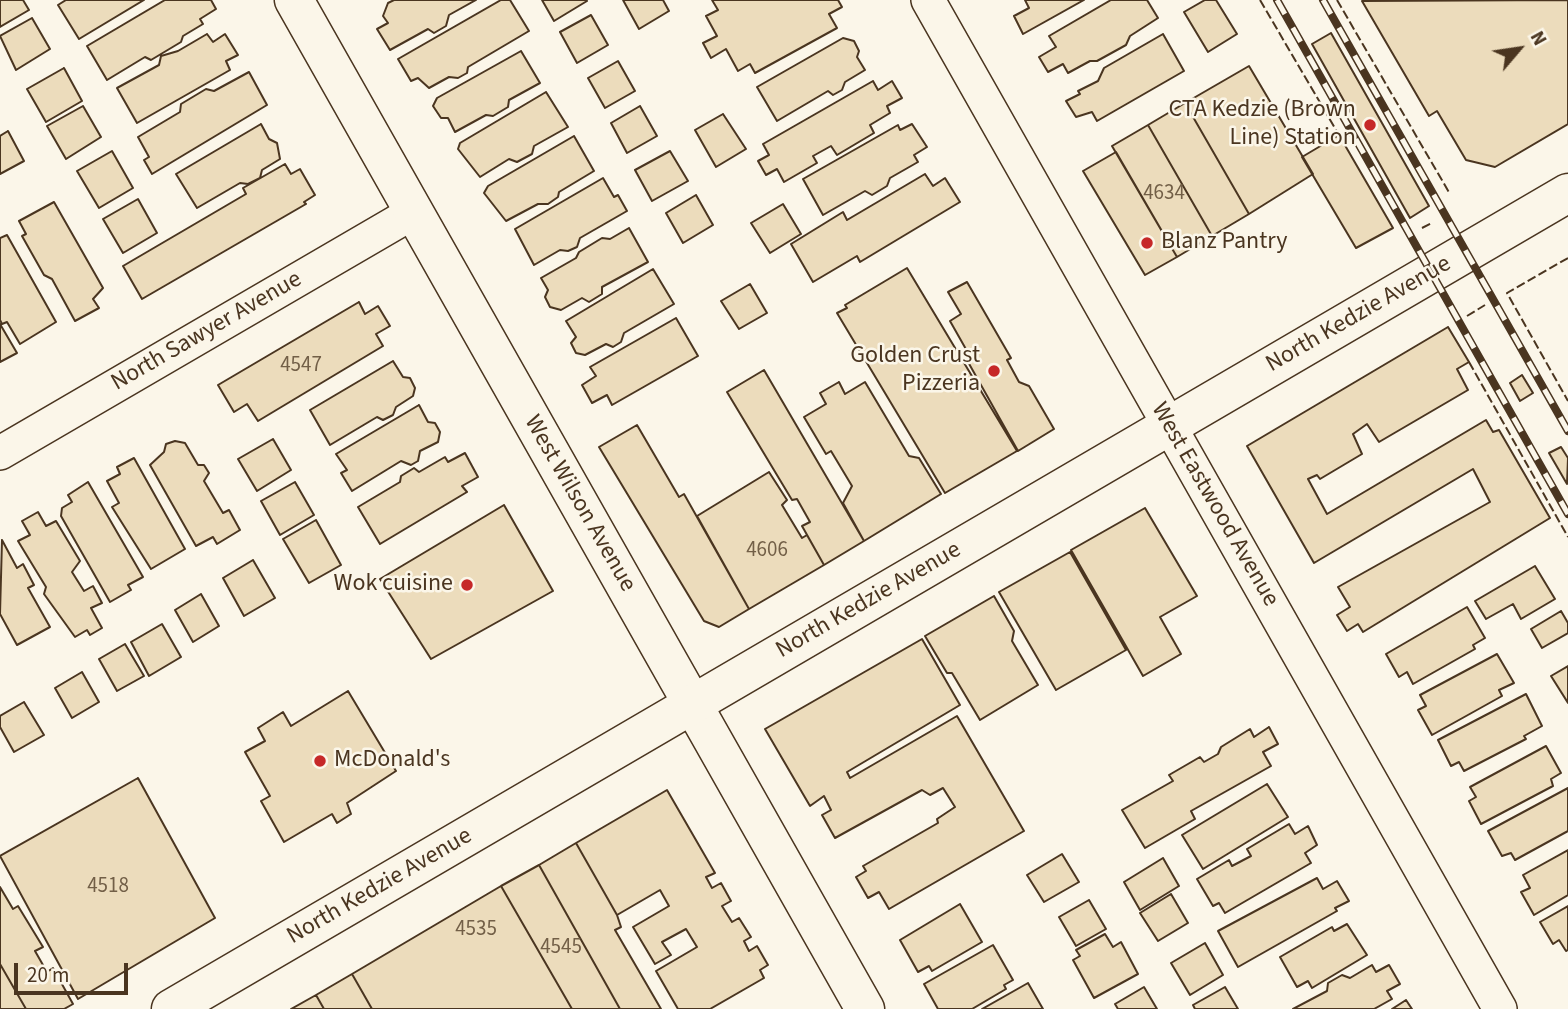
<!DOCTYPE html>
<style>
body{margin:0}
#map{position:relative;width:1568px;height:1009px;overflow:hidden;background:#fbf6e9;font-family:"Source Sans 3",sans-serif}
canvas{display:block}
.north{position:absolute;left:1484px;top:14px;width:70px;height:70px;-webkit-text-stroke:5px #fbf6e9;paint-order:stroke;rotate:61deg;font-size:19px;font-weight:700;line-height:28px;text-align:center;color:#4a3520}
.north::after{content:'';display:block;margin:auto;width:24px;height:32px;background:#4a3520;clip-path:polygon(50% 0,100% 100%,50% 72%,0 100%)}
.scale{position:absolute;left:14px;top:963px;width:114px;height:32px;box-sizing:border-box;border:4px solid #4a3520;border-top:0;padding-left:9px;font-size:21px;line-height:24px;white-space:nowrap;color:#4a3520;-webkit-text-stroke:5px #fbf6e9;paint-order:stroke}
</style>
<div id="map">
<canvas width="1568" height="1009"></canvas>
<div class="north">N</div>
<div class="scale">20 m</div>
</div>
<script>
const ctx = document.querySelector('canvas').getContext('2d');
ctx.lineJoin = 'round';
function paint(path, color) {
  ctx.fillStyle = color;
  ctx.fill(path, 'evenodd');
}
function shape(rows) {
  const path = new Path2D();
  for (const r of rows) {
    path.moveTo(r[0], r[1]);
    for (let i = 2; i < r.length; i += 2) path.lineTo(r[i], r[i + 1]);
  }
  return path;
}
function strokePath(path, color, width, dash) {
  ctx.strokeStyle = color;
  ctx.lineWidth = width;
  ctx.lineCap = dash ? 'butt' : 'round';
  ctx.setLineDash(dash || []);
  ctx.stroke(path);
}
function write(font, color, halo, rows, align = 'center') {
  ctx.font = font + ' "Source Sans 3",sans-serif';
  ctx.lineWidth = 5;
  ctx.setLineDash([]);
  ctx.textBaseline = 'middle';
  ctx.strokeStyle = halo;
  ctx.fillStyle = color;
  for (const [text, x, y, turn = 0] of rows) {
    ctx.save();
    ctx.translate(x, y);
    ctx.rotate((+turn || 0) * Math.PI / 180);
    ctx.textAlign = isNaN(turn) ? turn : align;
    if (halo) ctx.strokeText(text, 0, 0);
    ctx.fillText(text, 0, 0);
    ctx.restore();
  }
}
const building = shape([
 [0,0,23,0,29,10,0,27,0,0],
 [66,0,144,0,79,39,58,5,66,0],
 [165,0,211,0,216,9,200,19,203,24,183,36,181,42,151,60,145,57,107,80,87,46,165,0],
 [394,0,476,0,449,15,446,26,434,33,428,29,390,50,377,29,388,23,383,16,388,3,394,0],
 [501,0,510,0,529,31,468,67,467,73,458,78,449,77,429,88,418,78,411,81,398,59,501,0],
 [542,0,586,0,587,1,554,21,542,0],
 [623,0,663,0,669,11,639,29,623,0],
 [712,0,838,0,842,7,829,14,837,28,755,73,750,64,738,71,726,49,711,58,703,43,717,36,706,16,718,10,712,0],
 [1025,0,1084,0,1023,34,1014,16,1029,8,1025,0],
 [1111,0,1147,0,1158,18,1130,36,1126,45,1097,61,1090,61,1068,73,1063,64,1048,72,1039,57,1056,47,1049,36,1111,0],
 [1205,0,1216,0,1237,34,1208,52,1184,12,1205,0],
 [1568,0,1568,124,1495,167,1466,160,1437,111,1429,116,1362,1,1568,0],
 [591,15,608,45,577,63,560,32,591,15],
 [32,18,50,49,16,70,0,36,32,18],
 [1331,33,1429,206,1410,218,1312,44,1331,33],
 [207,34,213,42,225,34,238,55,226,61,230,70,137,123,117,88,159,65,161,56,178,51,207,34],
 [1163,34,1184,71,1097,121,1092,112,1076,117,1066,101,1080,94,1078,91,1098,81,1104,68,1163,34],
 [843,38,854,41,859,51,857,57,865,70,845,82,842,90,833,95,828,91,777,121,757,87,843,38],
 [521,51,540,83,509,100,508,107,493,116,486,115,455,132,448,118,441,118,433,106,437,98,521,51],
 [618,61,635,91,605,108,588,78,618,61],
 [1249,66,1313,174,1249,214,1185,103,1249,66],
 [64,68,82,101,46,122,27,89,64,68],
 [249,72,267,105,152,174,144,160,149,157,138,137,180,112,181,104,206,89,214,91,249,72],
 [873,81,878,90,892,81,902,98,887,106,890,113,870,125,874,133,837,155,831,146,813,156,817,163,784,182,777,169,766,175,758,161,769,155,763,144,873,81],
 [546,92,568,127,534,146,532,154,517,162,509,159,480,177,458,149,460,143,546,92],
 [1185,103,1249,214,1212,236,1148,125,1185,103],
 [83,106,101,137,66,159,47,126,83,106],
 [640,106,657,136,627,153,611,123,640,106],
 [723,114,746,149,716,167,695,130,723,114],
 [261,124,269,139,277,143,280,159,262,170,260,178,248,184,240,183,197,208,176,174,261,124],
 [912,124,927,147,914,155,918,162,890,178,887,186,872,195,865,191,823,215,803,179,898,125,900,130,912,124],
 [1148,125,1212,236,1177,257,1112,146,1148,125],
 [8,131,24,161,0,174,0,136,8,131],
 [1339,135,1393,228,1356,248,1302,157,1339,135],
 [574,136,594,171,559,192,558,197,548,204,538,204,506,221,484,193,488,186,574,136],
 [112,151,133,188,99,208,77,171,112,151],
 [670,151,688,181,652,201,635,170,670,151],
 [1116,152,1177,257,1145,275,1083,171,1116,152],
 [285,164,291,174,300,169,315,195,304,202,306,204,142,299,123,266,246,194,243,188,285,164],
 [925,174,933,186,945,178,960,202,860,262,857,256,813,282,791,244,843,212,847,220,925,174],
 [603,178,614,197,618,195,627,211,580,238,577,247,568,251,560,250,534,265,515,229,603,178],
 [696,195,713,225,683,243,666,213,696,195],
 [138,199,157,233,123,253,103,219,138,199],
 [54,202,103,288,93,299,99,308,75,321,52,279,44,275,22,236,26,234,19,221,54,202],
 [783,204,801,234,770,253,751,223,783,204],
 [629,228,648,262,602,287,602,294,589,302,582,298,561,310,550,307,545,297,548,290,541,278,576,258,579,252,602,238,610,239,629,228],
 [7,235,56,322,20,344,7,322,2,324,0,320,0,238,7,235],
 [907,268,1017,451,945,493,837,313,847,308,845,305,907,268],
 [653,269,674,304,624,333,621,342,613,347,606,344,585,355,576,353,571,343,576,337,566,321,653,269],
 [967,282,1011,358,1007,360,1019,382,1029,386,1054,429,1018,451,963,353,967,351,950,321,961,314,948,292,967,282],
 [750,284,767,313,739,329,721,301,750,284],
 [359,302,365,314,378,306,390,326,376,334,383,346,258,421,247,404,234,412,218,385,359,302],
 [676,318,698,356,612,405,607,395,592,403,582,385,596,376,590,367,676,318],
 [0,324,17,353,0,362,0,324],
 [1448,327,1469,362,1457,369,1468,390,1379,442,1367,424,1353,434,1362,454,1320,479,1317,475,1308,479,1327,514,1486,420,1493,432,1499,430,1550,518,1363,632,1358,624,1347,631,1337,615,1350,607,1338,587,1490,502,1473,469,1314,563,1247,446,1448,327],
 [393,361,403,377,410,378,415,388,413,396,396,407,393,415,383,420,377,417,330,445,310,410,393,361],
 [764,370,864,541,824,565,802,526,810,522,797,499,792,500,727,392,764,370],
 [1522,375,1533,393,1520,401,1510,383,1522,375],
 [839,382,845,394,865,382,909,456,919,458,941,494,864,541,843,503,852,486,831,451,826,454,804,417,826,404,820,393,839,382],
 [419,405,428,422,435,423,440,432,438,442,420,451,418,461,411,465,401,461,352,491,341,473,347,470,336,454,419,405],
 [637,425,679,497,684,494,749,609,719,627,704,621,599,447,637,425],
 [273,439,291,470,257,491,238,459,273,439],
 [175,441,185,443,198,465,204,465,209,473,204,481,223,513,229,510,240,530,217,544,213,537,196,546,150,465,164,452,166,444,175,441],
 [1561,447,1568,458,1567,484,1549,453,1561,447],
 [465,453,478,477,462,486,467,492,380,544,358,507,400,482,401,476,414,468,419,472,445,457,448,462,465,453],
 [134,458,185,549,151,569,112,507,119,503,107,481,120,474,117,467,134,458],
 [769,472,787,500,782,505,802,538,807,535,824,565,749,609,697,516,769,472],
 [88,482,143,577,128,585,131,590,110,602,61,516,62,508,72,502,68,495,88,482],
 [295,482,314,515,280,535,261,501,295,482],
 [504,505,553,591,431,659,380,579,504,505],
 [1145,508,1197,596,1160,617,1181,654,1143,676,1071,550,1145,508],
 [38,512,46,526,56,521,80,561,72,572,84,591,93,586,102,603,91,608,102,628,90,635,87,630,75,637,44,594,46,587,18,541,30,535,22,521,38,512],
 [316,520,341,565,309,583,283,539,316,520],
 [2,540,17,568,23,564,34,585,28,588,50,627,17,645,0,614,2,540],
 [1070,552,1126,650,1056,690,999,592,1070,552],
 [253,560,275,598,244,616,223,578,253,560],
 [1535,566,1555,599,1521,619,1513,604,1486,619,1475,601,1535,566],
 [201,594,219,626,193,642,175,610,201,594],
 [994,596,1014,631,1012,641,1038,685,980,720,952,673,947,673,925,636,994,596],
 [1467,607,1485,638,1473,645,1475,649,1413,684,1407,672,1399,677,1386,654,1467,607],
 [1561,611,1568,623,1568,633,1542,648,1531,629,1561,611],
 [162,624,181,657,149,676,131,642,162,624],
 [922,639,960,705,847,772,850,778,957,716,1024,831,889,909,879,892,868,898,856,877,866,871,863,866,938,823,937,819,955,807,943,788,930,795,922,790,835,838,822,815,831,810,824,796,810,806,765,729,922,639],
 [125,644,144,676,117,691,99,659,125,644],
 [1497,654,1514,683,1499,690,1502,696,1432,735,1418,710,1426,706,1420,695,1497,654],
 [1568,666,1568,703,1551,676,1568,666],
 [82,672,99,702,72,718,55,688,82,672],
 [348,691,396,771,347,803,351,814,337,823,332,814,284,842,261,801,270,796,245,752,265,741,258,728,283,712,291,726,348,691],
 [1526,694,1542,726,1524,736,1526,739,1464,771,1459,762,1451,766,1438,740,1526,694],
 [24,702,44,735,14,752,0,727,0,716,24,702],
 [1269,727,1278,744,1263,752,1271,766,1191,811,1195,819,1145,848,1122,810,1173,781,1169,775,1200,757,1204,762,1218,754,1221,747,1250,729,1254,737,1269,727],
 [1546,746,1561,773,1551,779,1553,786,1481,824,1469,801,1476,797,1470,787,1546,746],
 [138,778,215,918,78,999,0,856,138,778],
 [1267,784,1288,817,1203,869,1182,835,1267,784],
 [1568,788,1568,831,1515,860,1511,853,1502,856,1488,831,1568,788],
 [667,790,715,873,706,877,712,888,721,883,731,901,722,906,732,922,739,918,751,937,744,941,749,951,757,946,768,965,760,970,764,978,710,1009,678,1009,656,971,697,947,686,929,662,942,671,955,655,964,633,927,669,906,660,890,617,915,576,843,667,790],
 [1289,824,1295,834,1308,826,1317,845,1305,853,1311,863,1225,913,1219,903,1213,906,1197,879,1229,860,1232,866,1251,856,1247,849,1289,824],
 [576,843,617,915,621,927,615,930,661,1009,620,1009,539,865,576,843],
 [1568,850,1568,895,1534,915,1521,892,1530,888,1523,875,1568,850],
 [1062,854,1079,882,1044,902,1027,875,1062,854],
 [1163,858,1179,886,1140,910,1124,882,1163,858],
 [539,865,620,1009,572,1009,501,886,539,865],
 [1317,878,1323,889,1337,881,1349,901,1335,908,1337,911,1238,967,1218,931,1317,878],
 [501,886,572,1009,372,1009,352,974,501,886],
 [0,887,13,909,18,906,43,947,35,951,47,972,53,968,73,1004,64,1009,26,1009,0,964,0,887],
 [1171,894,1188,923,1158,941,1140,913,1171,894],
 [1089,900,1106,929,1076,946,1059,917,1089,900],
 [960,904,982,942,932,971,929,966,918,972,900,940,960,904],
 [1568,906,1568,950,1566,951,1559,940,1553,944,1540,922,1568,906],
 [1347,924,1367,955,1312,988,1308,981,1297,987,1280,957,1332,927,1334,931,1347,924],
 [1105,934,1113,947,1121,942,1138,974,1094,998,1073,960,1080,956,1076,950,1105,934],
 [1205,943,1223,975,1190,995,1171,963,1205,943],
 [993,945,1013,980,1004,985,1006,989,972,1009,938,1009,924,984,993,945],
 [0,964,26,1009,0,1009,0,964],
 [1372,965,1376,972,1389,965,1400,984,1387,991,1392,999,1374,1009,1293,1009,1327,991,1328,983,1342,975,1350,978,1372,965],
 [352,974,372,1009,324,1009,316,995,352,974],
 [1028,983,1043,1009,982,1009,1028,983],
 [1144,987,1157,1009,1118,1009,1115,1004,1144,987],
 [1225,987,1238,1009,1195,1009,1193,1005,1225,987],
 [316,995,324,1009,291,1009,316,995],
 [1406,1000,1412,1009,1392,1009,1406,1000]
]);
paint(building, '#ecdcbc');
strokePath(building, '#4a3520', 2);
const minor = shape([
 [928,0,1500,1009],
 [0,453,414,212]
]);
const tertiary = shape([
 [294,0,865,1009]
]);
const secondary = shape([
 [171,1009,1568,193]
]);
strokePath(minor, '#4a3520', 36);
strokePath(tertiary, '#4a3520', 41);
strokePath(secondary, '#4a3520', 41);
strokePath(minor, '#fbf6e9', 33);
strokePath(tertiary, '#fbf6e9', 38);
strokePath(secondary, '#fbf6e9', 38);
const rail = shape([
 [1277,0,1568,514],
 [1323,0,1568,431]
]);
strokePath(rail, '#4a3520', 8);
strokePath(rail, '#fbf6e9', 5, [16]);
strokePath(shape([
 [1260,0,1339,135],
 [1337,0,1450,194],
 [1422,228,1432,223],
 [1568,258,1507,293,1568,401],
 [1467,316,1485,305],
 [1469,362,1568,537]
]), '#4a3520', 2, [9, 3.5]);
for (const [x, y, r, color] of [
 [1370,125,7,"#c62828"],
 [1147,243,7,"#c62828"],
 [994,371,7,"#c62828"],
 [467,585,7,"#c62828"],
 [320,761,7,"#c62828"]
]) {
  const dot = new Path2D();
  dot.arc(x, y, r, 0, 2 * Math.PI);
  ctx.fillStyle = color;
  ctx.fill(dot);
  strokePath(dot, '#fbf6e9', 2.5);
}
write('21px', '#725f47', null, [
 ["4634",1164,194],
 ["4547",301,366],
 ["4606",767,551],
 ["4518",108,887],
 ["4535",476,930],
 ["4545",561,948]
]);
write('24px', '#4a3520', '#fbf6e9', [
 ["CTA Kedzie (Brown",1356,111],
 ["Line) Station",1356,139],
 ["Blanz Pantry",1161,243,"left"],
 ["Golden Crust",980,357],
 ["Pizzeria",980,385],
 ["Wok cuisine",453,585],
 ["McDonald's",334,761,"left"]
], 'right');
write('24px', '#4a3520', '#fbf6e9', [
 ["North Kedzie Avenue",1359,315,-30],
 ["North Sawyer Avenue",207,332,-30],
 ["West Wilson Avenue",579,504,60],
 ["West Eastwood Avenue",1214,505,60],
 ["North Kedzie Avenue",869,601,-30],
 ["North Kedzie Avenue",380,887,-30]
]);
</script>
